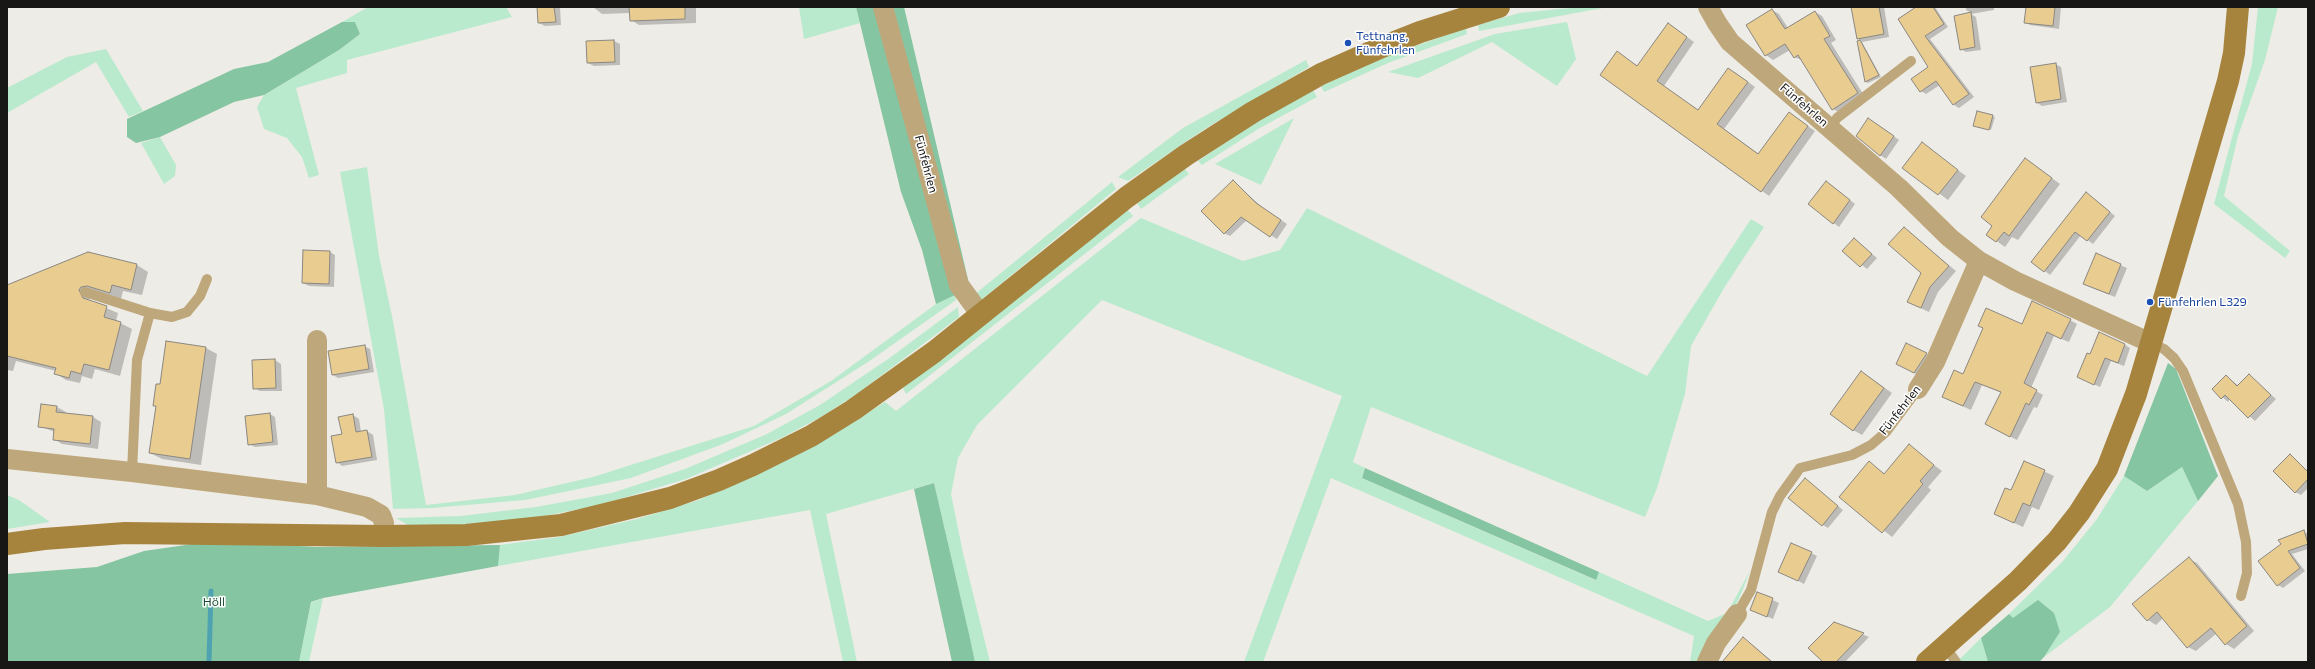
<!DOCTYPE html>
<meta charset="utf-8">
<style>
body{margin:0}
#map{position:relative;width:2315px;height:669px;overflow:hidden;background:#eeece6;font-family:Commissioner,sans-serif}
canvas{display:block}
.frame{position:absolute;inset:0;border:8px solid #181715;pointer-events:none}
</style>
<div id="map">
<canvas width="2315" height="669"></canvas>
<div class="frame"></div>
</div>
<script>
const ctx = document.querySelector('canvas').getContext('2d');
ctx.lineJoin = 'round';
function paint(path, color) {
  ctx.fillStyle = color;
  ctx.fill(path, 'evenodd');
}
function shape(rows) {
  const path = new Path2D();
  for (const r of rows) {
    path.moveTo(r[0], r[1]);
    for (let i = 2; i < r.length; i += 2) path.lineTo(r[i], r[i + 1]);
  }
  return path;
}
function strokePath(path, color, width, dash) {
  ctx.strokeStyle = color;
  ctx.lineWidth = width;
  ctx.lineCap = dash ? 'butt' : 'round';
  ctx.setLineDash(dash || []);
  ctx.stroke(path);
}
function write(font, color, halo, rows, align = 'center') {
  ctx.font = font + ' Commissioner,sans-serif';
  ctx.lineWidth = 3;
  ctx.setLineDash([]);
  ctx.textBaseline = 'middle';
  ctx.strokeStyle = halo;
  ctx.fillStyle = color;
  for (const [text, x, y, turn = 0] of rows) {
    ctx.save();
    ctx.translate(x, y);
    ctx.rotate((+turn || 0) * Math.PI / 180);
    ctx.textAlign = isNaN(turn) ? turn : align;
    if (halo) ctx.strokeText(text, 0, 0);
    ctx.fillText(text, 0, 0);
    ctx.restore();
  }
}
paint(shape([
 [368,7,506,7,512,17,347,60,347,73,296,88,319,175,309,178,302,157,287,138,264,129,257,107,264,95,339,50,360,34,355,22,342,22],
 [799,7,856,7,860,23,804,39],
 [1580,7,1608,7,1479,31,1478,25,1519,13],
 [2258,7,2278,7,2265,60,2238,136,2224,196,2290,251,2285,258,2214,204,2252,64],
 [1567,22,1576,59,1557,86,1492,42,1418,78,1388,72,1495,34],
 [1466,28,1467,34,1388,63,1324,92,1321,86,1385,57],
 [106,49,143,111,129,117,96,62,7,113,7,88,67,57],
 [1306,60,1309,67,1203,130,1128,181,1118,177,1183,128],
 [1313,90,1317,97,1258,129,1202,165,1198,161,1254,123],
 [1294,118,1261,185,1215,164],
 [160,137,176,165,175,176,164,184,141,143],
 [367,167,379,256,392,316,426,505,515,495,593,477,754,426,831,381,936,304,955,295,956,300,868,362,786,414,723,444,631,478,525,500,432,508,393,509,384,409,340,172],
 [1184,168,1189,174,1141,209,1137,203],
 [1112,182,1116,189,980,301,974,295],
 [1307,208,1647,376,1751,219,1764,227,1724,288,1691,346,1685,394,1657,488,1645,517,1371,407,1353,462,1365,468,1362,478,1595,580,1599,572,1708,621,1727,613,1750,571,1739,599,1702,662,1690,662,1694,636,1331,478,1263,662,1244,662,1342,396,1102,300,977,425,958,458,951,494,963,553,990,662,975,662,934,483,826,514,857,662,843,662,810,510,498,566,500,545,559,537,637,519,699,500,827,438,885,402,896,411,1141,218,1243,261,1280,250],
 [1127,209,1133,216,906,394,903,388],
 [958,307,959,317,858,393,821,417,781,438,686,479,600,505,524,520,441,526,408,525,396,518,461,516,536,507,612,493,685,469,767,434,820,405,891,357],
 [2182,467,2198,501,2110,607,2044,657,2060,632,2012,619,2009,614,2063,561,2097,519,2124,476,2147,491],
 [7,495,19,500,50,522,7,529],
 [323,598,309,662,299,662,311,603],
 [1981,638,1988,662,1956,662,1962,657]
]), '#b9eacd');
paint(shape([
 [856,7,904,7,970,288,936,304,922,250,901,192],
 [342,22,355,22,360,34,339,50,264,95,234,102,160,137,136,143,127,137,127,119,234,69,268,62],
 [2168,363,2176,369,2218,476,2198,501,2182,467,2147,491,2124,476],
 [1365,468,1599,572,1596,580,1362,478],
 [934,483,969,634,975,662,952,662,914,489],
 [213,541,316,547,500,545,498,566,323,598,311,602,299,662,7,662,7,574,97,567,144,551],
 [2038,600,2054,613,2060,632,2044,657,2039,662,1988,662,1981,638,2009,614,2013,618]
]), '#85c5a1');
paint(shape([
 [538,7,560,7,561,25,545,26,539,23],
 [593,7,696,7,696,23,639,25,631,20,630,13,602,14],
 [1852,7,1884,7,1889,37,1862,42,1881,77,1868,83,1866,82,1859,42,1862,41,1858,38],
 [1918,7,1935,7,1948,27,1930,39,1974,97,1959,108,1954,105,1940,85,1926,94,1921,91,1912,79,1929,68],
 [1966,7,1994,7,1994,10,1971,14,1976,17,1981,50,1966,52,1961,49,1955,16,1972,13,1966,10],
 [2027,7,2061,7,2059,29,2030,25,2025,22],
 [1772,10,1779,14,1788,28,1815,12,1822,16,1836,40,1831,43,1865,97,1840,113,1833,109,1802,60,1794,57,1790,50,1773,60,1766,55,1748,25],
 [1676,29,1694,42,1664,86,1699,111,1729,69,1736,73,1755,87,1724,129,1759,154,1789,113,1815,131,1769,196,1602,75,1618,53,1638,66],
 [614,41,620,44,620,65,594,66,588,63],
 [2055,64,2061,67,2067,102,2042,106,2036,102],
 [1992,116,1995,117,1991,130,1977,127],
 [1874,122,1899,140,1886,159,1880,155],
 [1922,144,1966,176,1948,200,1904,167],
 [2034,165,2060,184,2018,240,2012,237,2005,247,1987,234],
 [1233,181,1262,207,1287,224,1277,239,1247,220,1230,236,1224,233],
 [1827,182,1855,204,1839,227,1809,204],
 [2092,197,2115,216,2093,244,2081,235,2050,275,2045,271,2032,262],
 [1904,228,1956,271,1938,292,1929,312,1916,306,1922,272],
 [1854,239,1877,258,1867,269,1844,251],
 [330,252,335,255,334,287,309,286,303,283],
 [88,253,137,265,148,272,142,295,123,291,121,299,90,296,89,301,118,313,116,321,132,329,120,376,95,369,92,379,82,376,80,383,66,380,55,373,56,371,16,361,13,371,7,370,7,286],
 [2096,255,2127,268,2115,297,2090,287],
 [2070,320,2077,324,2069,342,2054,336,2031,388,2043,395,2037,408,2034,407,2017,440,1993,428,2002,393,1982,385,1971,410,1951,401,1963,376,2022,326],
 [2125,345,2130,348,2124,366,2111,361,2100,387,2078,377,2091,356],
 [364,346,370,349,374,372,338,378,333,375],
 [206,348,217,354,201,465,162,459,150,453,157,407,154,405,161,386],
 [1926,354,1932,357,1920,376,1903,367],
 [275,360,281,364,282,391,260,391,254,388,253,361],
 [1862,372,1892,393,1862,435,1853,430],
 [2249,375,2276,399,2255,421,2230,399,2228,402,2213,389,2226,376,2239,386],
 [57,407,66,412,65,414,93,417,101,422,98,449,62,444,54,439,55,432,39,426],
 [270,414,275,417,278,445,255,447,249,444],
 [353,415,359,419,361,432,367,431,373,435,377,460,342,466,337,462,343,435],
 [1909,446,1942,471,1928,487,1931,490,1892,537,1840,496,1869,462,1885,474],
 [2290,456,2308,471,2308,488,2301,495,2295,492],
 [2024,462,2054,476,2039,510,2032,507,2023,527,1995,514,2012,492],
 [1805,480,1843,510,1828,528,1823,525],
 [2304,532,2308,534,2308,549,2292,554,2305,571,2283,588,2278,585,2260,561],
 [1811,553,1817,556,1804,584,1785,574],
 [2189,559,2197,563,2254,631,2234,649,2226,644,2217,633,2196,651,2188,647,2163,618,2156,625,2148,620],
 [1758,593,1779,603,1773,619,1751,610],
 [1834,623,1869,637,1845,662,1825,662],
 [1743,639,1749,642,1773,662,1724,662]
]), '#0003');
strokePath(shape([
 [209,662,211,591]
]), '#4fa3b1', 5);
const building = shape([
 [537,7,554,7,556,22,538,23,537,7],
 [629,7,685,7,685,19,630,21,629,7],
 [1851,7,1879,7,1884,34,1857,39,1851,7],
 [1916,7,1933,7,1944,24,1925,36,1969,94,1953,105,1936,81,1920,92,1911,79,1928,67,1898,19,1916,7],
 [2026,7,2055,7,2053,26,2024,23,2026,7],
 [1772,9,1785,29,1815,11,1830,36,1824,39,1858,93,1832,110,1798,55,1794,58,1785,44,1765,56,1746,25,1772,9],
 [1971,12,1975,47,1960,50,1954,16,1971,12],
 [1668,23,1687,37,1657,81,1698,110,1728,68,1748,82,1717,124,1758,154,1789,112,1808,126,1761,192,1600,75,1617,51,1637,66,1668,23],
 [614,40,615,62,587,63,586,41,614,40],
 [1860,40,1879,75,1865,82,1857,41,1860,40],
 [2056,63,2061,99,2036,103,2030,67,2056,63],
 [1977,111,1993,115,1989,130,1973,126,1977,111],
 [1868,118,1894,136,1880,156,1856,136,1868,118],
 [1922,142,1958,170,1938,195,1902,168,1922,142],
 [2025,158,2052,178,2009,236,2004,232,1996,242,1986,235,1992,226,1981,217,2025,158],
 [1233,180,1256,203,1281,220,1270,237,1241,217,1224,234,1201,211,1233,180],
 [1826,181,1850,200,1833,224,1808,204,1826,181],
 [2086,192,2110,212,2087,241,2075,232,2044,272,2031,262,2086,192],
 [1904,227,1949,266,1930,287,1921,308,1907,302,1921,273,1888,244,1904,227],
 [1854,238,1872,254,1860,267,1842,251,1854,238],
 [303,250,330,251,329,284,302,283,303,250],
 [88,252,137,264,131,290,112,285,110,293,87,286,81,287,79,290,83,298,107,306,104,317,121,322,109,370,84,364,81,374,71,371,69,378,54,374,56,368,7,356,7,285,88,252],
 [2096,253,2121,264,2109,294,2083,284,2096,253],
 [2032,301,2071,319,2061,339,2047,332,2024,383,2037,390,2029,405,2026,403,2010,437,1985,424,2001,392,1975,382,1963,406,1942,397,1954,370,1963,374,1983,328,1978,326,1986,308,2022,324,2032,301],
 [2099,332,2125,344,2118,363,2105,358,2094,385,2077,377,2087,353,2090,354,2099,332],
 [166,341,206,347,190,459,149,453,156,406,153,406,156,384,160,384,166,341],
 [1906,343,1927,353,1914,373,1896,364,1906,343],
 [365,345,369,369,332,375,328,351,365,345],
 [275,359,276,388,253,389,252,360,275,359],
 [1861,371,1884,388,1853,431,1830,414,1861,371],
 [2249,374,2271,395,2248,418,2225,395,2221,399,2212,389,2226,375,2237,386,2249,374],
 [41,404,57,406,56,412,93,416,90,444,53,440,54,429,38,427,41,404],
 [270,413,273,442,248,445,245,416,270,413],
 [353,414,356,432,367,430,372,457,336,463,331,436,342,434,338,417,353,414],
 [1909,444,1934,465,1920,481,1923,484,1882,533,1839,497,1869,461,1884,474,1909,444],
 [2290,454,2308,472,2308,479,2295,493,2273,471,2290,454],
 [2024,461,2045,470,2030,506,2023,503,2014,523,1994,514,2005,488,2011,490,2024,461],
 [1805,478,1838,506,1822,526,1788,498,1805,478],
 [2304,530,2308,544,2288,551,2300,568,2277,586,2258,561,2281,544,2278,540,2304,530],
 [1791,543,1812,552,1798,581,1778,572,1791,543],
 [2189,557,2247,626,2225,645,2211,628,2187,648,2157,612,2147,621,2132,604,2189,557],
 [1757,592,1773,598,1767,617,1750,610,1757,592],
 [1834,622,1864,633,1836,662,1823,662,1808,648,1834,622],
 [1743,637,1772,662,1722,662,1743,637]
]);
paint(building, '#e9cc90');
strokePath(building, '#8a8782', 1);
strokePath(shape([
 [1830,128,1837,118,1911,61],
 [85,292,150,313,172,317,187,312,200,296,207,279],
 [2151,343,2164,349,2174,358,2183,371,2238,504,2246,542,2247,573,2241,596],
 [132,472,137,360,150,313],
 [1737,614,1751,590,1772,512,1780,496,1800,468,1852,455,1871,445,1886,432,1918,389],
 [1945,646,1956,662]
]), '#bea77b', 10);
strokePath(shape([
 [883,7,959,285,981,315],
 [1708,7,1717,23,1730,42,1899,188,1950,238,1979,261,2015,281,2151,343],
 [317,340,317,495],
 [1918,389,1935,362,1979,261],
 [7,459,132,472,317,495,367,507,381,515,384,523,383,536],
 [1707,662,1716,643,1737,614]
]), '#bea77b', 20);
strokePath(shape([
 [7,544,44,539,125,533,383,536,466,535,561,525,670,498,719,480,753,465,811,436,853,410,934,352,1127,197,1186,155,1253,112,1321,74,1382,47,1420,32,1499,7],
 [1927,662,2018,581,2057,541,2079,513,2107,469,2136,394,2228,81,2234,53,2238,7]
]), '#a6843e', 22);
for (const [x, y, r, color] of [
 [1348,43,4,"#1a4fb4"],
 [2150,302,4,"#1a4fb4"]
]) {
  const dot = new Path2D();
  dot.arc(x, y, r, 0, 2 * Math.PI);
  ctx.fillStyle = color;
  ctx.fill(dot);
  strokePath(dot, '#fff', 1.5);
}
write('12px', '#164399', '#fff', [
 ["Tettnang,",1356,36],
 ["Fünfehrlen",1356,50],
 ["Fünfehrlen L329",2158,302]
], 'left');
write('12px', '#181715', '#fff', [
 ["Fünfehrlen",1804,105,41],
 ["Fünfehrlen",926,164,75],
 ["Fünfehrlen",1900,410,-52]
]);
write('12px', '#1a4c34', '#fff', [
 ["Höll",214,602]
]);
</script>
